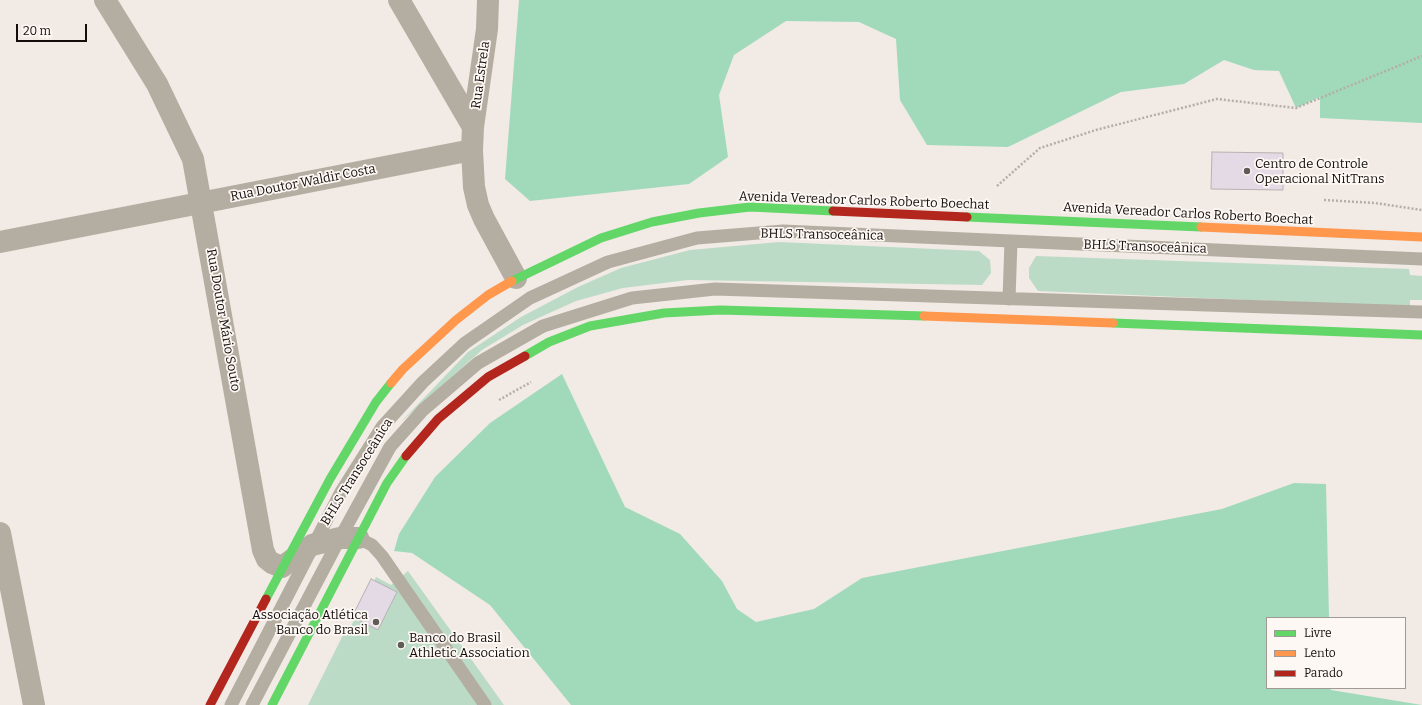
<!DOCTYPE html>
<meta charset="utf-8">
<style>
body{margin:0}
#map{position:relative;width:1422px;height:705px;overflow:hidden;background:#f2eae5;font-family:Bitter,serif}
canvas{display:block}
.legend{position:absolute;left:1266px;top:617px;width:140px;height:72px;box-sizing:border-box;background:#fef8f4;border:1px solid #a09a97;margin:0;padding:5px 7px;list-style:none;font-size:12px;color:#130e0c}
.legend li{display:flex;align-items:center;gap:8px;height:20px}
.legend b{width:20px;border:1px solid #a09a97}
.scale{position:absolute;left:16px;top:24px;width:71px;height:18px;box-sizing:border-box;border:2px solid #130e0c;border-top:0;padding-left:5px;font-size:12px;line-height:14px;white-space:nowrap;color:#130e0c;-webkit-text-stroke:3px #fef8f4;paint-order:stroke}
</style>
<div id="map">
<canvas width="1422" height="705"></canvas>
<ul class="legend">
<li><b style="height:5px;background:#63d668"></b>Livre</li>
<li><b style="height:5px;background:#ff974d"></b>Lento</li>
<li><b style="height:5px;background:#b3261e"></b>Parado</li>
</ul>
<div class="scale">20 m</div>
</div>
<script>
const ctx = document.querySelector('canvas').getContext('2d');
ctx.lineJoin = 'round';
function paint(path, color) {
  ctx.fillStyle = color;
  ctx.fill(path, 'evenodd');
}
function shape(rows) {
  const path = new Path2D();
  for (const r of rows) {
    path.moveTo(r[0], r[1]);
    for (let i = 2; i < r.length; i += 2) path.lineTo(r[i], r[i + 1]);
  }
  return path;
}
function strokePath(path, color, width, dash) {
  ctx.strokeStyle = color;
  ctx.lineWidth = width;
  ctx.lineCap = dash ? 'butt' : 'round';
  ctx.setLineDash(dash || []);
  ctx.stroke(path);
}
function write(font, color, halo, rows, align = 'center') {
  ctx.font = font + ' Bitter,serif';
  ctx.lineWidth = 3.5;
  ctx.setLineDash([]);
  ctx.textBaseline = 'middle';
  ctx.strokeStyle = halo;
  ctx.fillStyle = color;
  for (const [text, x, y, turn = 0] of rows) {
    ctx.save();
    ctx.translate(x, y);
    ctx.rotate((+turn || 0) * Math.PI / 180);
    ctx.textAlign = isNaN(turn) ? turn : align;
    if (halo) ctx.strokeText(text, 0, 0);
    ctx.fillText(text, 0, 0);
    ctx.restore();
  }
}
paint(shape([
 [779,242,979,251,990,260,991,273,982,285,688,280,623,288,576,301,523,325,482,350,401,422,468,352,521,317,578,287,621,268,690,250],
 [1036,256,1409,269,1410,275,1422,276,1422,300,1410,300,1410,307,1038,291,1029,278,1029,268],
 [408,571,504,705,308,705,348,625,351,626,376,577,391,585]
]), '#bcdbc7');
paint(shape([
 [519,0,1422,0,1422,123,1320,118,1320,97,1296,108,1279,71,1254,70,1224,60,1184,84,1121,92,1008,147,927,145,900,100,896,39,859,22,786,21,734,55,719,95,728,157,689,184,530,201,505,179],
 [562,374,625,507,680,534,722,581,737,609,756,622,814,609,862,578,1222,509,1294,483,1326,484,1329,618,1267,618,1267,688,1330,688,1331,690,1422,705,571,705,490,605,412,553,394,551,399,534,435,477,490,423]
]), '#a0dabb');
const building = shape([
 [1212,152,1283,153,1283,190,1211,189,1212,152],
 [371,579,397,592,378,630,352,617,371,579]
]);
paint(building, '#e4dae5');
strokePath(building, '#b6b1b1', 1);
strokePath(shape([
 [997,186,1040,148,1096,130,1217,99,1296,108,1422,56],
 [1324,200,1375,203,1422,210],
 [499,400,531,382]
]), '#b4aea6', 2.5, [2, 2]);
strokePath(shape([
 [1009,299,1011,241],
 [358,538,372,545,382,556,485,705],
 [231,705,341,492,382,427,423,382,465,343,530,298,608,262,697,238,783,231,1422,259],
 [252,705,340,538,390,447,423,410,478,363,543,326,632,298,715,289,1422,312]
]), '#b4aea2', 13);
strokePath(shape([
 [105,0,157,84,193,159,263,550,267,559,272,563,282,567,312,545,340,538,358,538],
 [399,0,473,127],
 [488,0,487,29,473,127,472,150,474,187,478,205,484,219,516,278],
 [0,242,472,150],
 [0,533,34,705]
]), '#b4aea2', 22);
strokePath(shape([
 [967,217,1201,227],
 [512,281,601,238,652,222,699,213,750,207,833,211],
 [1113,323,1422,335],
 [525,356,549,342,590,326,664,313,720,310,924,316],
 [266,599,330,479,376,402,391,383],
 [272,705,387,483,406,456]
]), '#63d668', 9);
strokePath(shape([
 [1201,227,1422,237],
 [924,316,1113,323],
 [391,383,403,369,456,320,488,295,512,281]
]), '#ff974d', 9);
strokePath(shape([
 [833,211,967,217],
 [406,456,438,419,488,377,525,356],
 [210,705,266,599]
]), '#b3261e', 9);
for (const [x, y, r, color] of [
 [1247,171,4,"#615b58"],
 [376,622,4,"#615b58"],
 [401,645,4,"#615b58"]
]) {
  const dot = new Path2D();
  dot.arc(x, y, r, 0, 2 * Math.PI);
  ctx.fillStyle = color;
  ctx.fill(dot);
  strokePath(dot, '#fef8f4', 1.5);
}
write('13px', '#130e0c', '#fef8f4', [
 ["Rua Estrela",481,75,-82],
 ["Rua Doutor Waldir Costa",303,183,-11],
 ["Avenida Vereador Carlos Roberto Boechat",864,201,2],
 ["Avenida Vereador Carlos Roberto Boechat",1188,214,3],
 ["BHLS Transoceânica",822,235,1],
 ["BHLS Transoceânica",1145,247,2],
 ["Rua Doutor Mário Souto",223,320,80],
 ["BHLS Transoceânica",357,472,-58]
]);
write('13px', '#130e0c', '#fef8f4', [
 ["Centro de Controle",1255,164],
 ["Operacional NitTrans",1255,179],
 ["Associação Atlética",368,615,"right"],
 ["Banco do Brasil",368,630,"right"],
 ["Banco do Brasil",409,638],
 ["Athletic Association",409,653]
], 'left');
</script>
